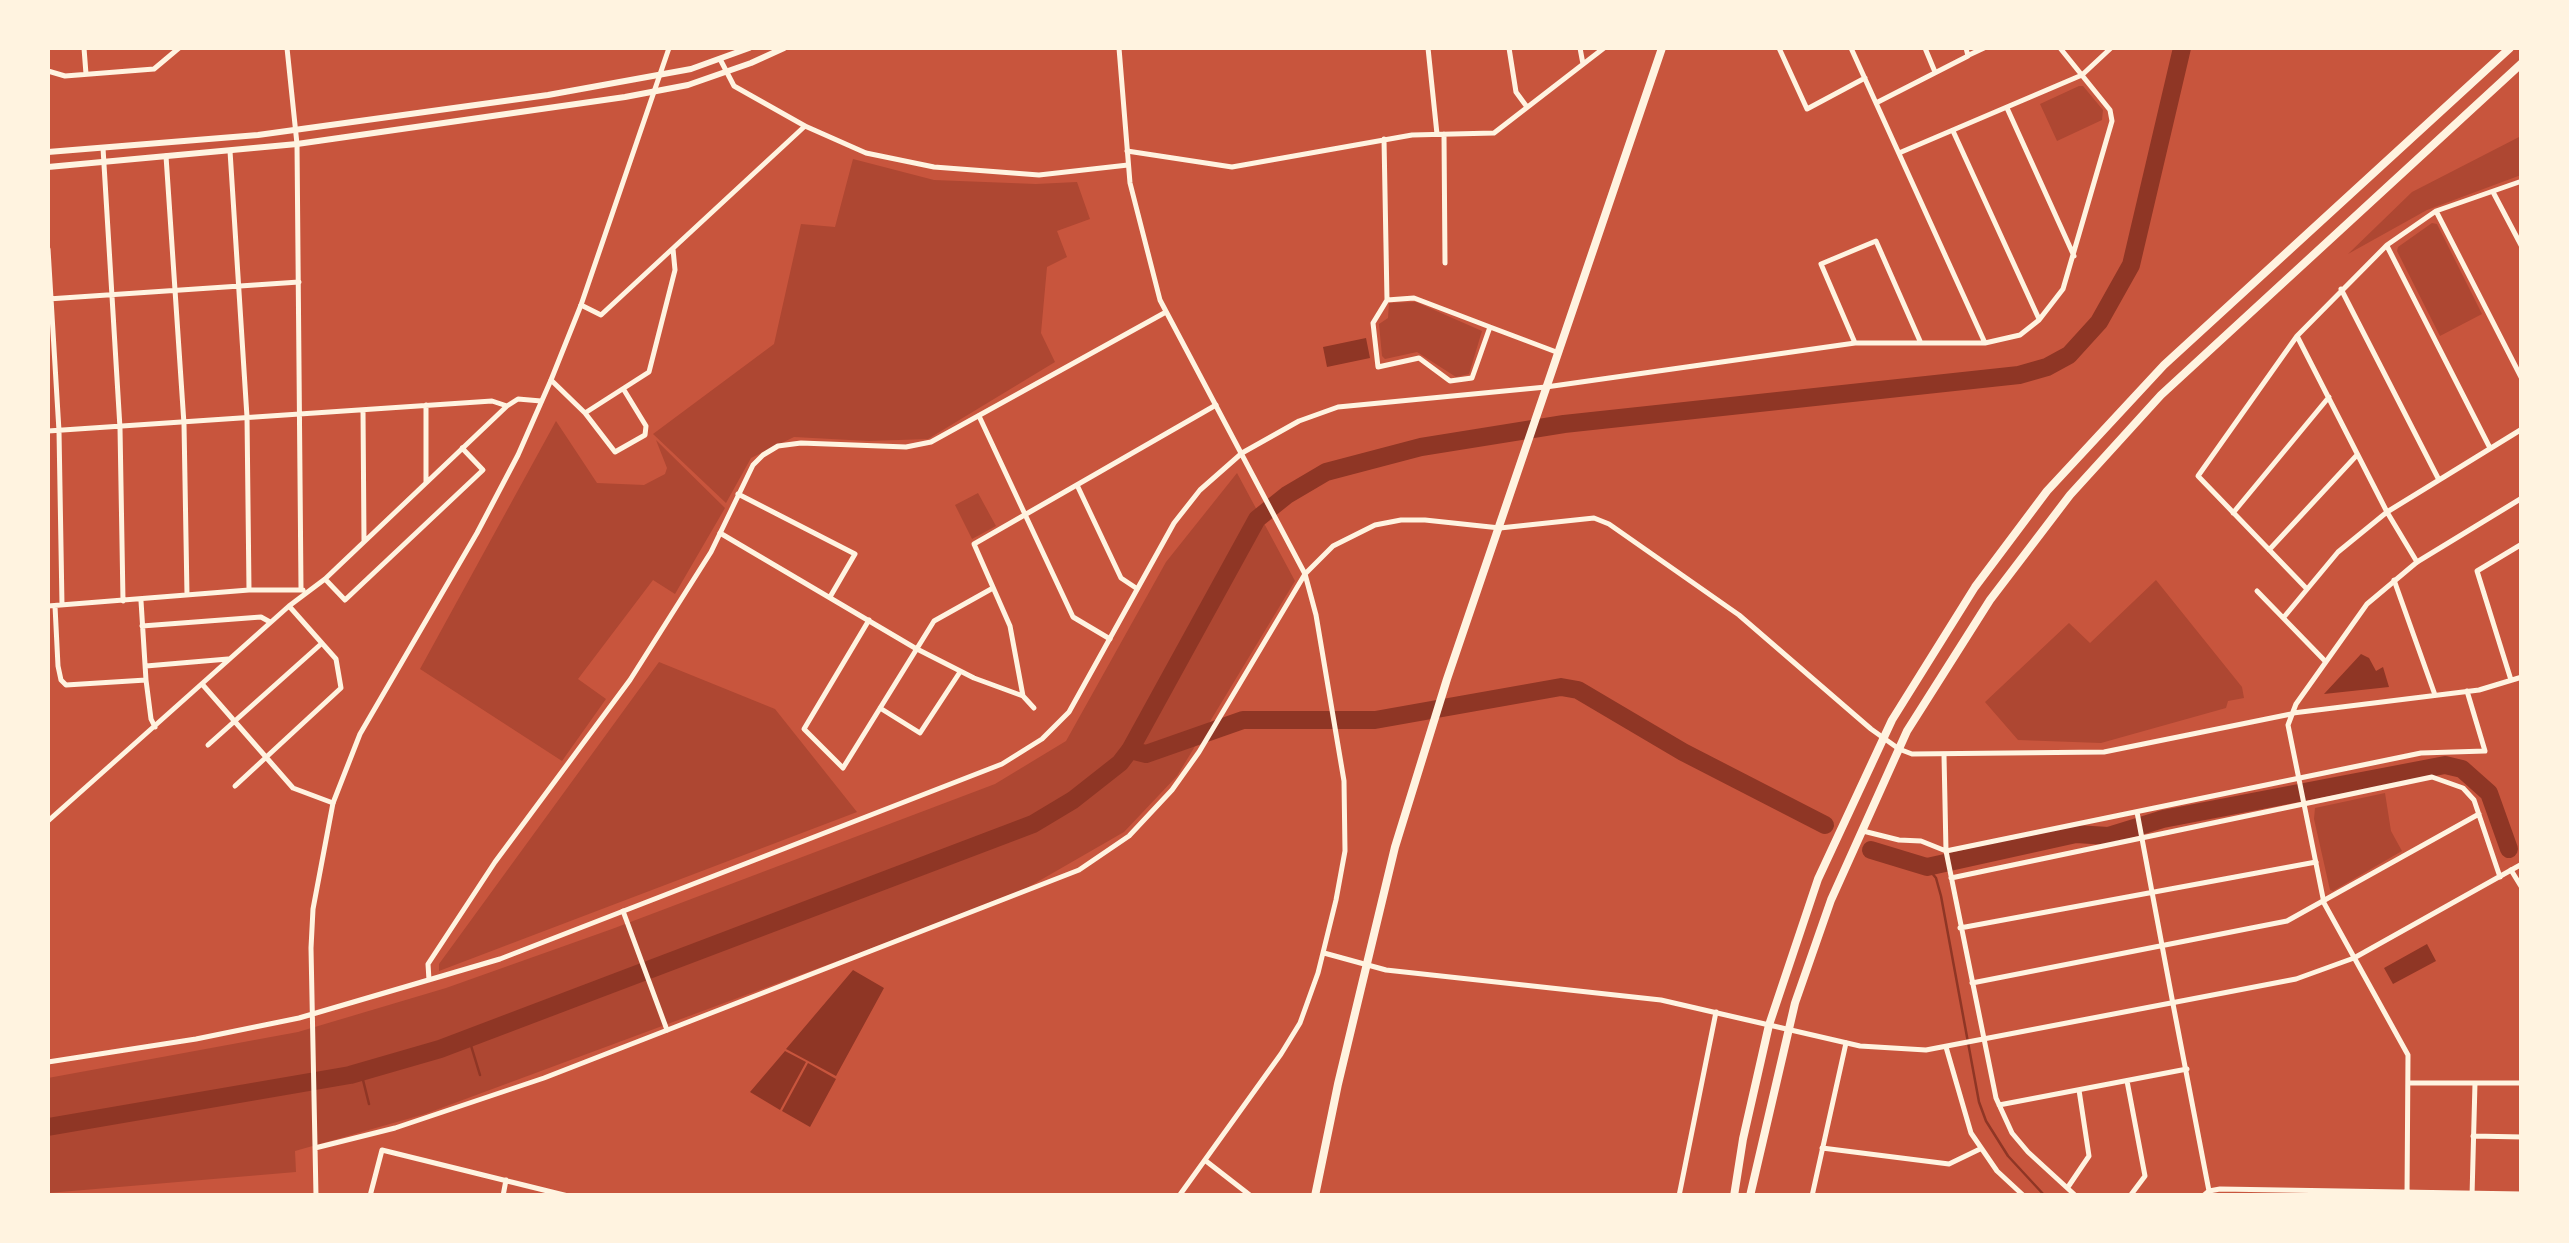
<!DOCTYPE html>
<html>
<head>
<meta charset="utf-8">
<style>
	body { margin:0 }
	#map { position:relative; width:2569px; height:1243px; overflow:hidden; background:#c8553d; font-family:"Zilla Slab",serif }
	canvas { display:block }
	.frame { position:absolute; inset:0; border:50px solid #fff3e0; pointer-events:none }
</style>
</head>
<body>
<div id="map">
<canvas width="2569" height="1243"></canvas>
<div class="frame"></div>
</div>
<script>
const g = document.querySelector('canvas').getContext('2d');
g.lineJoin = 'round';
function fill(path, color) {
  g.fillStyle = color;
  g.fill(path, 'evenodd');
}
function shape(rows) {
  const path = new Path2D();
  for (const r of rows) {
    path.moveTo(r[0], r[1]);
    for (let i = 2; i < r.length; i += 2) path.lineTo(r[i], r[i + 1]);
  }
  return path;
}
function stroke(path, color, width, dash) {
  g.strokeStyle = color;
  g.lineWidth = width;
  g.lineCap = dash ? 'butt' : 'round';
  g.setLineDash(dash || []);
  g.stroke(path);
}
fill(shape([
	[2079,86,2083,86,2103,110,2102,120,2057,141,2040,104],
	[2521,136,2521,175,2427,210,2348,254,2412,192],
	[853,159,934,180,1036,184,1077,182,1090,219,1057,231,1067,257,1047,267,1041,333,1055,362,928,439,869,441,794,437,751,458,726,503,653,434,774,344,801,224,835,227],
	[2432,223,2437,224,2482,314,2440,336,2397,251,2398,247],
	[1416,302,1482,331,1469,374,1456,377,1417,352,1385,359,1382,356,1379,324,1388,318,1389,303],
	[556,421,597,483,644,485,665,474,667,468,656,440,725,508,675,594,653,580,578,679,606,699,562,761,420,669],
	[1237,473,1295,581,1177,776,1124,832,1025,889,859,953,425,1114,295,1151,296,1172,48,1193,48,1078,298,1032,446,988,612,929,995,784,1066,741,1166,562],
	[978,493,996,526,972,539,955,505],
	[2156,580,2242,687,2244,698,2228,701,2226,708,2101,743,2018,740,1985,702,2069,623,2090,643],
	[659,662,775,709,857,812,439,971,439,964],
	[2385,793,2391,831,2402,851,2333,891,2330,890,2314,819,2315,808]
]), '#ae4732');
fill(shape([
	[1366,338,1370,358,1327,367,1323,347],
	[2361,654,2369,658,2376,671,2383,667,2389,687,2324,694],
	[2427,944,2436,961,2393,984,2384,968],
	[853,970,884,988,836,1076,786,1049],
	[785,1051,806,1062,780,1110,750,1092],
	[808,1063,836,1079,810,1127,782,1111]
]), '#8f3625');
stroke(shape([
	[1927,867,1936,878,1941,896,1979,1102,1986,1121,2008,1156,2045,1196],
	[469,1039,480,1075],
	[361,1072,369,1104]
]), '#8f3625', 2.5);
stroke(shape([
	[1130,750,1146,754,1243,720,1375,720,1561,687,1578,690,1683,752,1825,825],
	[1871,850,1927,867,2076,834,2108,836,2163,819,2445,765,2462,769,2489,793,2509,849],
	[48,1127,350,1075,440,1049,1033,824,1073,800,1120,763,1130,750,1257,519,1287,495,1326,472,1421,447,1564,424,2019,375,2047,367,2069,355,2099,322,2131,265,2182,48]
]), '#8f3625', 18);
stroke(shape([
	[84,48,86,74],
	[1428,48,1437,134],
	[1509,48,1516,92,1527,107],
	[1580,48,1583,64],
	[1779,48,1807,109,1865,78],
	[1851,48,1985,343],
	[1925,48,1935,72],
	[1969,55,1984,48],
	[720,59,734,86,805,126,866,153,934,167,1039,175,1128,165],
	[48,71,65,76,154,69,179,48],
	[1876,103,1968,56,1966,48],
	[2007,108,2074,256],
	[1953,131,2039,319],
	[1444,134,1445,263],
	[1384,139,1387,300,1373,323,1378,367,1419,358,1450,381,1472,378,1490,327,1559,353],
	[297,144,301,588],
	[103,148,120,428,123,601],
	[230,151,247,417,249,590],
	[1127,151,1232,167,1412,135,1494,133,1604,48],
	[1899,153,2082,75,2111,48],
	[166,156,184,424,187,595],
	[2493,192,2522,247],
	[2436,211,2522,379],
	[2387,246,2490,448],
	[48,249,59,431,62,605],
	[2341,289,2439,480],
	[48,299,299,282],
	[1387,300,1414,298,1490,327],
	[581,305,601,315,805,126],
	[2297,336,2387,512,2417,562],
	[1855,343,1821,264,1876,241,1920,341],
	[551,380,585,413,649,372,675,270,673,249],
	[1546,387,1855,343,1985,343,2020,335,2039,320,2063,289,2112,121,2110,110,2060,48],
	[363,410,364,541],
	[585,413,615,452,645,435,646,426,624,390],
	[979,416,1073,617,1110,639],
	[48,431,492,401,507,406],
	[426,482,426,405],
	[1077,485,1121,578,1136,588],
	[738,494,855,554,830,597],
	[2233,513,2329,397],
	[720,533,915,648,974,678,1023,696,1034,708],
	[2269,550,2357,455],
	[325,579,345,600,483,470,462,448],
	[2394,580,2435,695],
	[2306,588,2198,476,2297,336,2387,245,2436,211,2522,181],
	[2257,591,2325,661],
	[141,601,146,680,151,719,155,727],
	[48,606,249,590,303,590],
	[55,606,58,666,61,680,66,685,146,680],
	[2284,617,2338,552,2387,512,2522,429],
	[869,620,804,729,843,768,934,621,993,588],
	[142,626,261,617,270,622],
	[146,666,228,659],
	[2511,680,2477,571,2522,544],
	[202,684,293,788,333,803],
	[1023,696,1010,626,974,544,1216,405],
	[880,708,920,733,960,672],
	[2293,713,2479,690,2522,677],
	[208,745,321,644],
	[1944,755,1946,851,1996,1098,2012,1133,2028,1152,2076,1196],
	[235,786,341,688,336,659,289,606],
	[2137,812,2173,1004],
	[48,821,289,606,325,579,507,406,518,399,541,401],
	[1863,831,1899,840,1921,841,1946,851,2421,753,2485,751,2467,691],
	[2511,870,2522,888],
	[1951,878,2432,777,2463,788,2474,800,2500,877],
	[623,911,667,1030],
	[1960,928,2316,862],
	[1972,983,2287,921,2479,814],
	[1946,1047,1971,1133,1997,1171,2024,1196],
	[2127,1081,2145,1176,2130,1196],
	[2410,1083,2522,1083],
	[1999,1105,2187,1069],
	[2473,1136,2522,1137],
	[1822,1148,1949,1164,1980,1149],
	[1206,1161,1251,1196],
	[2068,1187,2089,1156,2079,1090],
	[370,1196,382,1150,568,1196],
	[503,1196,506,1180],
	[1679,1196,1716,1012],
	[1812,1196,1846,1043],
	[2472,1196,2475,1083]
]), '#fff3e0', 5);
stroke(shape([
	[287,48,297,144],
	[1119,48,1130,183,1160,300,1305,574,1316,615,1344,781,1345,851,1336,900,1318,973,1300,1023,1281,1054,1179,1196],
	[1324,953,1386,970,1661,1000,1860,1046,1926,1050,2296,979,2354,958,2522,864],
	[429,980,428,964,495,862,630,680,711,552,753,465,763,455,778,446,801,443,906,447,931,442,1166,312],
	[2173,1004,2209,1191],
	[48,1062,196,1039,299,1018,500,959,1002,764,1042,739,1069,712,1174,523,1200,490,1242,453,1299,421,1338,407,1546,387],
	[315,1148,395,1128,544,1078,1079,870,1129,836,1172,790,1199,752,1305,574,1333,546,1375,525,1401,520,1425,520,1500,528,1594,518,1609,524,1739,615,1871,729,1899,749,1912,754,2104,752,2291,714],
	[316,1196,311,948,313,909,333,803,360,734,477,533,518,455,551,380,581,305,669,48],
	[2203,1196,2209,1191,2220,1189,2522,1194],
	[2407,1196,2408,1055,2324,903,2288,725,2296,704,2367,604,2417,562,2522,498]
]), '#fff3e0', 5);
stroke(shape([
	[48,152,258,135,548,95,691,69,749,48],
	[48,167,297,144,625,97,688,85,751,63,784,48]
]), '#fff3e0', 6);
stroke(shape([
	[1734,1196,1743,1139,1769,1025,1818,879,1892,720,1975,587,2047,491,2164,365,2510,48],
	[1750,1196,1795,1003,1831,900,1907,731,1990,600,2070,495,2161,395,2522,63]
]), '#fff3e0', 8);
stroke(shape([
	[1315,1196,1338,1084,1395,847,1447,679,1662,48]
]), '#fff3e0', 8);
</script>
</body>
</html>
